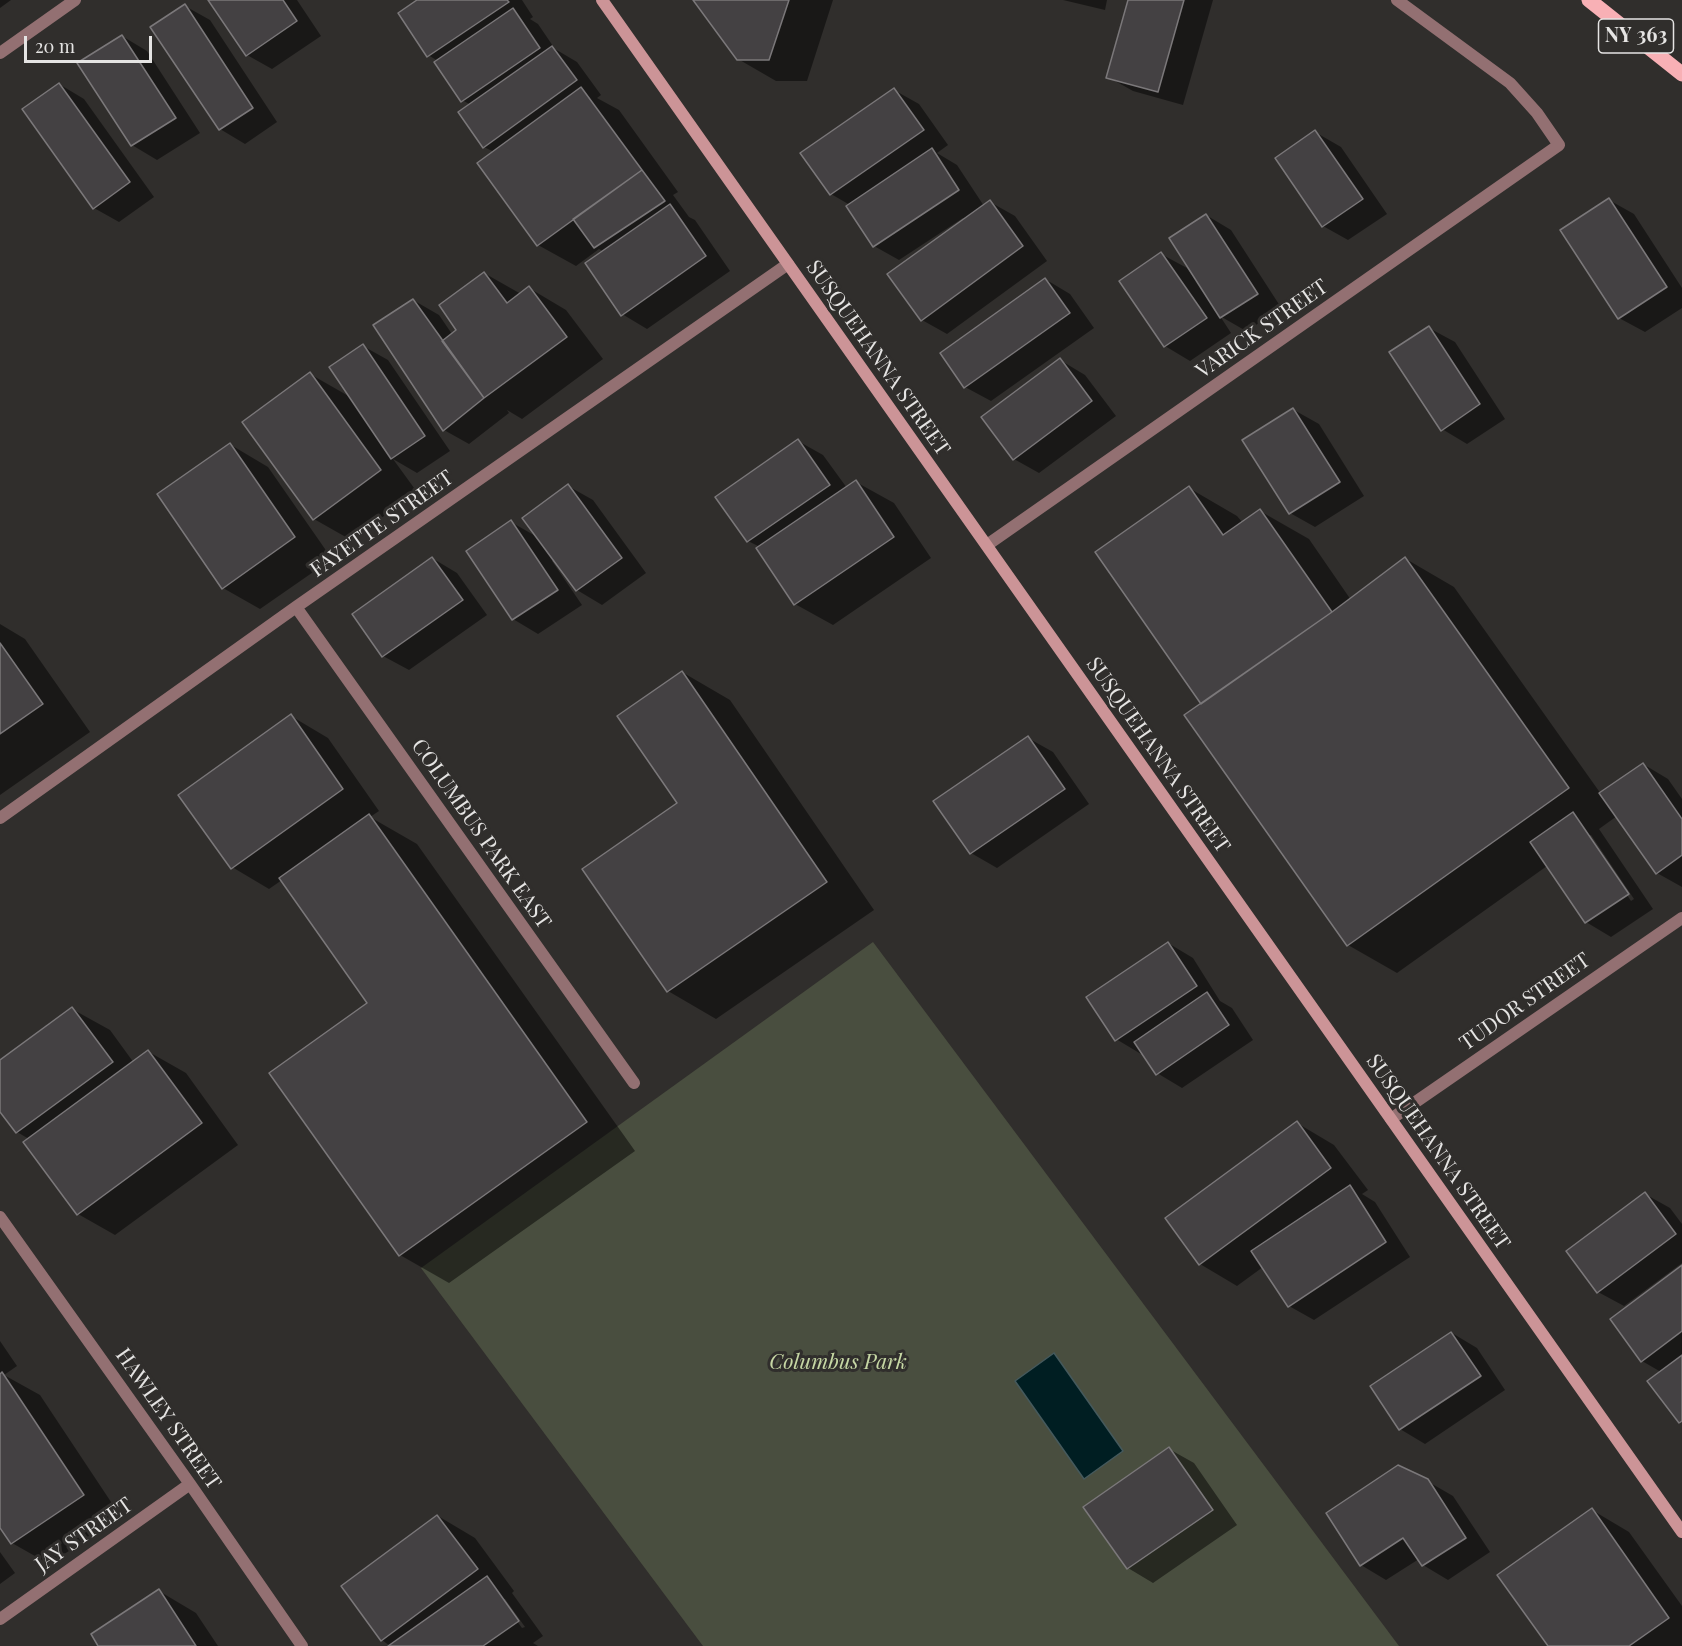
<!DOCTYPE html>
<html>
<head>
<meta charset="utf-8">
<style>
	body { margin:0 }
	#map { position:relative; width:1682px; height:1646px; overflow:hidden; background:#302e2c; font-family:"Playfair Display",serif }
	canvas { display:block }
	.scale { position:absolute; left:24px; top:36px; width:128px; height:27px; box-sizing:border-box; border:3px solid #e5e4e3; border-top:0; padding-left:8px; font-size:18px; line-height:21px; white-space:nowrap; color:#e5e4e3; -webkit-text-stroke:4px #302e2c; paint-order:stroke }
</style>
</head>
<body>
<div id="map">
<canvas width="1682" height="1646"></canvas>
<div class="scale">20 m</div>
</div>
<script>
const g = document.querySelector('canvas').getContext('2d');
g.lineJoin = 'round';
function fill(path, color) {
  g.fillStyle = color;
  g.fill(path, 'evenodd');
}
function shape(rows) {
  const path = new Path2D();
  for (const r of rows) {
    path.moveTo(r[0], r[1]);
    for (let i = 2; i < r.length; i += 2) path.lineTo(r[i], r[i + 1]);
  }
  return path;
}
function stroke(path, color, width, dash) {
  g.strokeStyle = color;
  g.lineWidth = width;
  g.lineCap = dash ? 'butt' : 'round';
  g.setLineDash(dash || []);
  g.stroke(path);
}
function label(font, color, halo, rows, align = 'center') {
  g.font = font + ' "Playfair Display",serif';
  g.lineWidth = 6;
  g.setLineDash([]);
  g.textBaseline = 'middle';
  g.strokeStyle = halo;
  g.fillStyle = color;
  for (const [text, x, y, turn = 0] of rows) {
    g.save();
    g.translate(x, y);
    g.rotate((+turn || 0) * Math.PI / 180);
    g.textAlign = isNaN(turn) ? turn : align;
    if (halo) g.strokeText(text, 0, 0);
    g.fillText(text, 0, 0);
    g.restore();
  }
}
fill(shape([
	[873,942,1399,1646,703,1646,421,1268]
]), '#494e3f');
const water = shape([
	[1054,1353,1123,1451,1084,1479,1015,1381,1054,1353]
]);
fill(water, '#001e22');
stroke(water, '#45595c', 1.5);
fill(shape([
	[0,0,11,0,0,8],
	[210,0,297,0,321,36,272,69,247,55],
	[419,0,522,0,533,17,530,19,538,24,555,49,577,62,601,95,597,98,619,110,678,192,673,195,689,217,695,220,730,271,647,329,622,314,604,252,599,249,576,266,538,245,494,152,484,147,471,105,462,100,438,61,428,55],
	[695,0,833,0,807,81,776,81,738,59],
	[1063,0,1107,0,1105,10],
	[1130,0,1213,0,1183,105,1133,91,1108,77],
	[185,6,210,20,277,122,245,144,220,129],
	[122,36,147,51,200,133,157,160,132,145],
	[59,84,84,99,154,197,119,222,94,208],
	[894,90,919,104,948,145,937,153,957,165,984,206,990,202,1015,216,1047,261,947,334,922,320,964,220,963,218,899,260,874,246,850,205,831,194],
	[1315,132,1341,147,1387,214,1348,240,1323,226],
	[1609,200,1634,214,1682,288,1682,308,1645,332,1619,318],
	[1206,215,1231,230,1282,309,1246,331,1220,316,1231,333,1190,361,1165,346,1161,254,1187,268,1194,278,1196,277],
	[484,273,521,294,529,288,566,310,603,359,522,419,507,410,509,413,469,444,444,430,413,300,439,315,452,334,458,330],
	[1045,279,1070,294,1094,328,991,401,965,387],
	[1429,328,1455,342,1505,419,1467,444,1442,429],
	[363,346,388,360,450,451,417,473,393,459,417,492,351,540,314,519,310,374,352,398],
	[1060,360,1085,375,1116,416,1039,473,1014,459],
	[1294,410,1319,424,1364,496,1315,527,1290,513],
	[798,441,823,455,847,488,856,482,894,503,931,558,833,625,795,604,760,547,748,541],
	[231,445,268,467,332,559,260,609,223,588],
	[568,486,593,500,646,573,602,605,577,590,555,559,552,561,582,605,538,634,513,619,468,551,511,522,539,538],
	[1189,488,1237,516,1243,523,1260,511,1309,539,1351,600,1406,559,1454,587,1601,794,1643,764,1668,779,1682,799,1682,887,1657,873,1617,816,1599,829,1653,909,1611,937,1586,922,1547,866,1397,973,1348,945,1203,705],
	[1587,835,1591,835,1634,899,1631,901],
	[432,558,457,573,487,615,409,670,383,656],
	[0,624,25,639,90,732,0,795],
	[682,672,730,700,874,910,716,1019,668,991,679,804],
	[291,716,328,738,379,811,370,817,417,844,635,1151,449,1283,400,1255,271,1073,369,1003,282,880,269,889,232,867],
	[1028,738,1053,752,1089,804,997,868,971,853],
	[1168,943,1193,958,1220,1001,1232,1008,1253,1040,1182,1088,1157,1073,1143,1053,1141,1054,1116,1039],
	[72,1009,110,1030,134,1063,149,1052,186,1073,238,1145,115,1235,78,1214,29,1139,17,1132,0,1109,0,1062],
	[1297,1123,1334,1145,1368,1190,1362,1194,1375,1202,1410,1257,1314,1320,1289,1306,1263,1267,1237,1286,1200,1264],
	[1645,1194,1670,1208,1682,1224,1682,1263,1624,1306,1598,1292],
	[1682,1267,1682,1423,1661,1372,1642,1361],
	[1452,1333,1477,1348,1505,1390,1425,1444,1400,1429],
	[0,1341,17,1366,4,1375,40,1395,121,1517,49,1564,12,1543,0,1525],
	[1169,1449,1194,1463,1237,1525,1153,1583,1128,1568],
	[1427,1481,1453,1496,1490,1552,1448,1580,1423,1565,1419,1559,1386,1580,1361,1565,1328,1513],
	[1592,1510,1629,1532,1682,1606,1682,1646,1550,1646],
	[438,1516,475,1538,514,1591,512,1593,543,1636,533,1643,538,1646,390,1646,382,1640,343,1586],
	[501,1599,505,1599,525,1627,522,1628],
	[0,1552,15,1573,0,1584],
	[159,1591,196,1613,218,1646,100,1646]
]), '#0007');
const building = shape([
	[208,0,283,0,297,21,246,56,208,0],
	[417,0,507,0,509,2,427,57,398,13,417,0],
	[693,0,789,0,769,60,737,60,693,0],
	[1128,0,1184,0,1158,92,1106,78,1128,0],
	[185,4,253,108,219,130,150,27,185,4],
	[513,8,540,48,461,102,434,62,513,8],
	[122,35,176,118,131,146,77,63,122,35],
	[552,46,577,80,483,148,458,112,552,46],
	[59,83,130,182,93,209,22,109,59,83],
	[581,87,642,170,537,246,477,163,581,87],
	[894,88,924,130,830,195,800,153,894,88],
	[1315,130,1363,199,1322,227,1275,158,1315,130],
	[932,148,959,190,873,247,846,206,932,148],
	[642,170,665,201,594,248,573,219,642,170],
	[1609,198,1667,287,1618,319,1560,230,1609,198],
	[990,200,1023,246,921,321,887,274,990,200],
	[670,204,706,256,621,316,585,263,670,204],
	[1206,214,1258,294,1220,318,1169,238,1206,214],
	[1161,252,1207,318,1164,347,1119,281,1161,252],
	[484,272,507,303,529,286,567,337,484,398,442,341,456,330,439,305,484,272],
	[1045,278,1070,313,964,388,940,353,1045,278],
	[413,299,484,398,443,431,373,325,413,299],
	[1429,326,1480,404,1441,431,1389,352,1429,326],
	[363,344,425,436,391,459,329,367,363,344],
	[1060,358,1092,401,1013,460,981,417,1060,358],
	[310,372,381,470,313,520,242,422,310,372],
	[1293,408,1340,482,1289,514,1242,440,1293,408],
	[798,439,830,485,747,542,715,497,798,439],
	[230,443,295,537,222,589,157,494,230,443],
	[856,480,894,537,794,605,756,548,856,480],
	[568,484,622,558,576,591,522,518,568,484],
	[1189,486,1223,535,1260,509,1332,612,1201,704,1095,552,1189,486],
	[511,520,558,590,512,620,466,551,511,520],
	[432,557,463,600,382,657,352,614,432,557],
	[1405,557,1569,788,1347,946,1184,715,1332,612,1405,557],
	[0,643,43,704,0,734,0,643],
	[682,671,827,882,667,992,582,869,677,803,617,716,682,671],
	[291,714,343,789,231,869,178,795,291,714],
	[1028,736,1065,789,970,854,933,801,1028,736],
	[1643,763,1682,819,1682,855,1656,874,1599,793,1643,763],
	[1573,812,1629,894,1585,923,1530,842,1573,812],
	[369,814,587,1122,399,1256,269,1073,367,1003,279,878,369,814],
	[1168,942,1197,986,1115,1041,1086,997,1168,942],
	[1207,992,1229,1025,1156,1075,1134,1042,1207,992],
	[72,1007,113,1062,16,1133,0,1112,0,1060,72,1007],
	[148,1050,202,1123,77,1215,23,1142,148,1050],
	[1297,1121,1331,1168,1199,1265,1165,1218,1297,1121],
	[1350,1185,1386,1242,1288,1307,1251,1251,1350,1185],
	[1645,1192,1676,1234,1597,1293,1566,1251,1645,1192],
	[1682,1265,1682,1331,1641,1362,1610,1319,1682,1265],
	[1451,1332,1481,1376,1399,1430,1370,1386,1451,1332],
	[1682,1355,1682,1421,1679,1423,1647,1381,1682,1355],
	[2,1372,84,1495,11,1544,0,1528,0,1374,2,1372],
	[1169,1447,1213,1510,1127,1569,1083,1507,1169,1447],
	[1398,1465,1428,1479,1466,1538,1422,1566,1403,1538,1360,1566,1326,1513,1398,1465],
	[1592,1508,1669,1618,1629,1646,1548,1646,1497,1575,1592,1508],
	[437,1515,478,1569,381,1641,341,1586,437,1515],
	[487,1576,519,1621,483,1646,388,1646,487,1576],
	[159,1589,196,1646,98,1646,91,1634,159,1589]
]);
fill(building, '#444143');
stroke(building, '#7b787a', 1.5);
stroke(shape([
	[0,53,75,0],
	[987,545,1559,145,1537,113,1510,83,1397,0],
	[296,607,634,1083],
	[0,818,296,607,788,264],
	[1391,1119,1682,918],
	[0,1217,190,1484,302,1646],
	[0,1619,190,1484]
]), '#937072', 12);
stroke(shape([
	[602,0,1682,1532]
]), '#cc9497', 12);
stroke(shape([
	[1589,0,1682,74]
]), '#f8b0b5', 15);
for (const [x, y, w] of [
	[1636,36,75]
]) {
  const box = new Path2D();
  box.roundRect(x - w / 2, y - 17, w, 34, 4.5);
  g.fillStyle = '#302e2c';
  g.fill(box);
  stroke(box, '#e5e4e3', 1.5);
}
label('bold 20px', '#e5e4e3', null, [
	["NY 363",1636,36]
]);
label('21px', '#e5e4e3', '#302e2c', [
	["VARICK STREET",1262,329,-35],
	["SUSQUEHANNA STREET",878,358,55],
	["FAYETTE STREET",382,524,-35],
	["SUSQUEHANNA STREET",1158,755,55],
	["COLUMBUS PARK EAST",481,834,55],
	["TUDOR STREET",1525,1002,-35],
	["SUSQUEHANNA STREET",1438,1152,55],
	["HAWLEY STREET",168,1419,55],
	["JAY STREET",84,1535,-35]
]);
label('italic 21px', '#c6d7a4', '#302e2c', [
	["Columbus Park",838,1362]
]);
</script>
</body>
</html>
